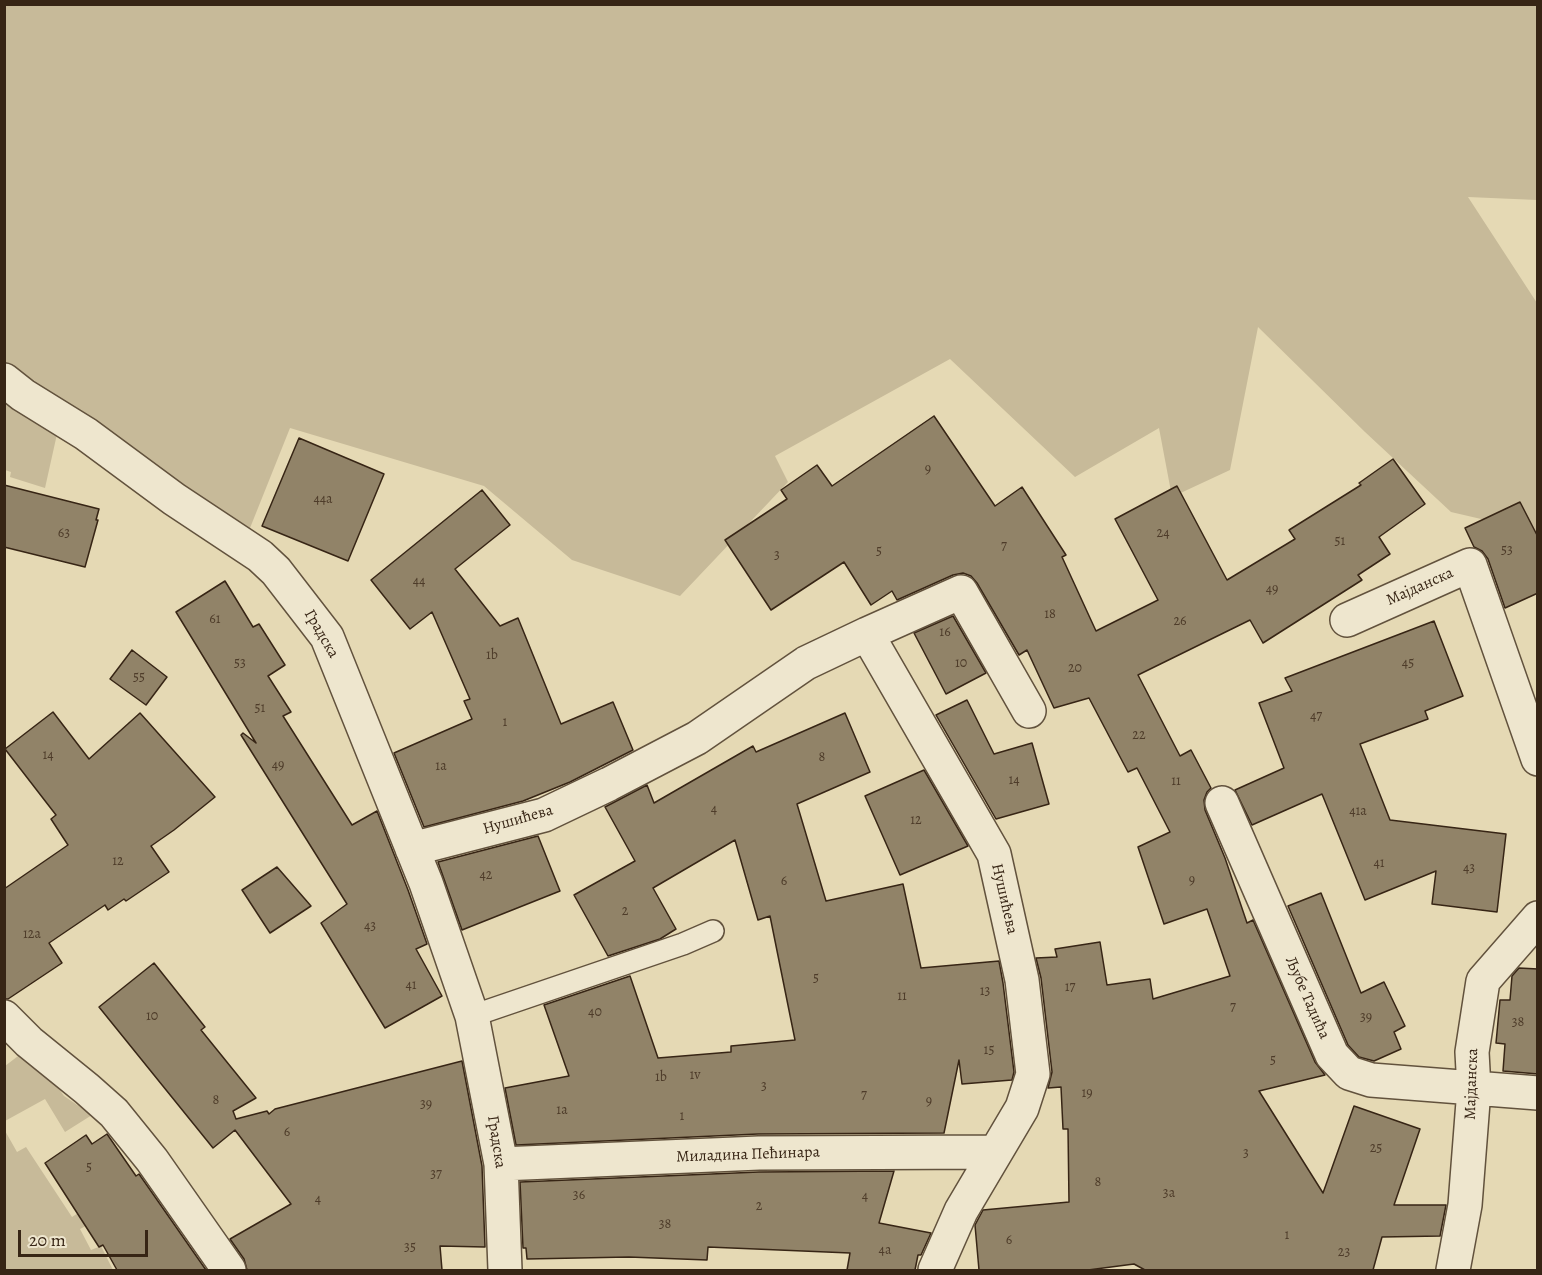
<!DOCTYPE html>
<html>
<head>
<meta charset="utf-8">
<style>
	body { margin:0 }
	#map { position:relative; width:1542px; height:1275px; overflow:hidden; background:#e5d9b4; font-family:Alegreya,serif }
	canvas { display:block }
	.frame { position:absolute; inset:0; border:6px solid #372515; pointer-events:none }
	.scale { position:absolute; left:18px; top:1230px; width:130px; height:27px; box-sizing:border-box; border:3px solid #372515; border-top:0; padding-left:8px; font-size:18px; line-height:21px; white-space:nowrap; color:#372515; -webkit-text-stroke:4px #eee6ce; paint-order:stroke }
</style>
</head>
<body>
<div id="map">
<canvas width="1542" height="1275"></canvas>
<div class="frame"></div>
<div class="scale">20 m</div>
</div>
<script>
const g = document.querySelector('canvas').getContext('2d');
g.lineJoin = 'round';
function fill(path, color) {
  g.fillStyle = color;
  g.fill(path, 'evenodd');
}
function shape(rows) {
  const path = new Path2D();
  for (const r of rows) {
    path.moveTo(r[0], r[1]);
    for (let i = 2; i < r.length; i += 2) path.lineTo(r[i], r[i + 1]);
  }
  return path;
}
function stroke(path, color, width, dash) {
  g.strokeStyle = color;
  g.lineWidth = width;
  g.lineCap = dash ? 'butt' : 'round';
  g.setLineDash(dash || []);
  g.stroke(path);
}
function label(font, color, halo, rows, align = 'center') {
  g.font = font + ' Alegreya,serif';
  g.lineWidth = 5;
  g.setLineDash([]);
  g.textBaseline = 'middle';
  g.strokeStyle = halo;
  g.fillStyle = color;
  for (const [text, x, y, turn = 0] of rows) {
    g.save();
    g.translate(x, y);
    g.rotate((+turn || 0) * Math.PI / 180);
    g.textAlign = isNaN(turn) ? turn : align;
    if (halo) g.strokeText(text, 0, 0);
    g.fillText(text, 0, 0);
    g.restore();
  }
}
fill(shape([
	[4,5,1537,5,1537,200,1468,197,1537,303,1537,532,1451,512,1365,432,1258,327,1230,470,1172,497,1159,428,1075,477,950,359,775,456,788,482,680,596,572,560,484,486,290,428,250,528,137,459,5,366],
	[4,393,57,434,45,488,10,477,11,472,5,470],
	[22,1053,52,1079,64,1096,92,1115,65,1132,45,1099,5,1121,5,1066],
	[4,1129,17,1152,26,1147,72,1217,101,1198,111,1213,80,1229,91,1250,101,1246,113,1270,5,1270]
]), '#c7ba99');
const building = shape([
	[934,416,995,506,1022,487,1066,555,1062,557,1096,631,1158,600,1115,519,1177,486,1227,580,1295,539,1289,530,1361,485,1359,483,1393,459,1425,504,1379,537,1390,554,1358,575,1362,580,1263,643,1250,620,1138,675,1180,756,1191,750,1211,788,1207,792,1204,800,1205,810,1225,858,1247,923,1253,920,1315,1062,1325,1075,1259,1091,1323,1193,1354,1106,1420,1129,1394,1205,1446,1205,1440,1236,1382,1237,1373,1270,1145,1270,1134,1264,1088,1270,979,1270,975,1225,983,1210,1069,1202,1068,1129,1063,1129,1061,1087,1048,1088,1052,1072,1041,978,1036,958,1057,957,1055,949,1100,942,1107,985,1150,979,1153,999,1230,976,1207,909,1164,924,1138,847,1170,832,1137,768,1128,772,1089,698,1054,708,1027,650,1019,655,977,583,971,576,963,573,953,575,897,600,892,591,871,605,844,562,771,610,725,540,787,499,781,490,817,465,832,486,934,416],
	[299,438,384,474,348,561,262,526,299,438],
	[4,485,99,509,96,520,98,520,85,567,4,547,4,485],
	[482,490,510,525,455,569,500,626,518,618,561,724,613,702,633,750,570,782,523,801,424,827,394,753,472,719,464,701,470,699,432,612,410,629,371,580,482,490],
	[1520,502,1538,537,1538,593,1505,608,1488,559,1482,551,1474,547,1465,528,1520,502],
	[225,581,253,627,259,624,285,665,268,676,291,712,283,716,352,825,377,811,408,890,427,944,416,949,442,996,385,1028,321,923,347,904,241,735,243,733,256,743,176,612,225,581],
	[953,616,986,673,946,694,914,633,953,616],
	[1434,621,1463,696,1425,711,1428,719,1360,744,1390,820,1506,834,1497,912,1432,904,1436,871,1365,900,1322,794,1252,825,1235,790,1284,768,1259,703,1292,691,1285,678,1434,621],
	[132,650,167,677,146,705,110,679,132,650],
	[967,700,994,754,1032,743,1049,804,996,819,936,715,967,700],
	[53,712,89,759,140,713,215,797,174,830,151,846,169,872,126,901,124,899,108,910,105,905,49,943,62,963,8,999,4,999,4,889,68,845,51,819,56,815,5,749,53,712],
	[845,713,870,772,797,804,826,901,903,884,921,968,999,961,1003,983,1014,1072,1012,1080,962,1084,959,1060,944,1133,758,1134,516,1145,505,1088,569,1076,544,1005,630,976,658,1058,731,1052,731,1046,795,1040,770,916,758,920,735,840,653,888,676,929,660,939,608,956,574,895,635,861,605,807,647,785,654,803,753,746,756,752,845,713],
	[924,770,968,846,900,875,865,796,924,770],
	[538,836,560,891,462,930,438,862,538,836],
	[277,867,311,906,270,933,242,890,277,867],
	[1321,893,1361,993,1384,982,1405,1026,1394,1032,1401,1049,1374,1061,1359,1057,1348,1045,1288,906,1321,893],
	[154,963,205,1027,201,1030,256,1098,233,1111,236,1119,267,1111,269,1114,275,1109,462,1061,482,1166,485,1247,440,1246,442,1270,247,1270,244,1259,230,1239,291,1204,235,1130,213,1148,99,1007,154,963],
	[1519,968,1538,969,1538,1074,1503,1071,1505,1044,1496,1043,1500,1000,1510,1000,1512,976,1519,968],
	[107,1134,136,1176,139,1174,206,1270,117,1270,103,1245,99,1247,45,1163,86,1135,92,1144,107,1134],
	[894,1171,879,1223,931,1233,921,1255,918,1255,915,1270,847,1270,850,1253,708,1247,707,1260,629,1257,527,1259,526,1248,523,1248,520,1182,759,1172,894,1171]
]);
fill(building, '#918368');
stroke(building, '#372515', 1.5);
const lane = shape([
	[472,1016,683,944,713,931]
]);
const street = shape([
	[4,380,23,395,86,434,174,499,260,556,276,571,327,637,426,883,472,1016,501,1164,505,1270],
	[1347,620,1470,565,1538,759],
	[867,634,961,592,1029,711],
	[1222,803,1332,1055,1349,1073,1371,1080,1538,1093],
	[412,849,544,815,609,784,697,738,806,663,867,634,994,854,1022,980,1033,1074,1022,1108,961,1211,935,1270],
	[4,1017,29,1042,87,1089,114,1113,152,1160,229,1270],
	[501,1164,759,1153,995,1152],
	[1453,1270,1465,1205,1474,1089,1472,1052,1483,981,1538,918]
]);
stroke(lane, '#62523d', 24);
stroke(street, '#62523d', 36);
stroke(lane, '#eee6ce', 21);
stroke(street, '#eee6ce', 33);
label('14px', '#4e3c2a', null, [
	["9",928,470],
	["44a",323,500],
	["63",64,534],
	["24",1163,534],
	["51",1340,542],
	["7",1004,547],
	["53",1507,551],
	["5",879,552],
	["3",777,556],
	["44",419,582],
	["49",1272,590],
	["18",1050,615],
	["61",215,620],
	["26",1180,622],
	["16",945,633],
	["1b",492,656],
	["53",240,664],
	["10",961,664],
	["45",1408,664],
	["20",1075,669],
	["55",139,678],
	["51",260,709],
	["47",1316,717],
	["1",505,723],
	["22",1139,736],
	["14",48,756],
	["8",822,758],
	["49",278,766],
	["1a",441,767],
	["14",1014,781],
	["11",1176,782],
	["4",714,810],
	["41a",1358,812],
	["12",916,821],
	["12",118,862],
	["41",1379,864],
	["43",1469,869],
	["42",486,876],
	["9",1192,881],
	["6",784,882],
	["2",625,912],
	["43",370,927],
	["12a",32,935],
	["5",816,979],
	["41",411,986],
	["17",1070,988],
	["13",985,992],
	["11",902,997],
	["7",1233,1008],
	["40",595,1013],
	["10",152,1017],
	["39",1366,1018],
	["38",1518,1023],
	["15",989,1051],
	["5",1273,1061],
	["1v",695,1076],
	["1b",661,1078],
	["3",764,1087],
	["19",1087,1094],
	["7",864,1096],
	["8",216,1101],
	["9",929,1102],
	["39",426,1105],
	["1a",562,1111],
	["1",682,1117],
	["6",287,1133],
	["25",1376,1149],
	["3",1246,1154],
	["5",89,1168],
	["37",436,1175],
	["8",1098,1183],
	["3a",1169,1194],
	["36",579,1196],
	["4",865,1197],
	["4",318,1200],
	["2",759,1207],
	["38",665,1225],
	["1",1287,1236],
	["6",1009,1241],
	["35",410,1248],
	["4a",885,1251],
	["23",1344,1253]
]);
label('16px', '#372515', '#eee6ce', [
	["Мајданска",1420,587,-24],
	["Градска",321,634,60],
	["Нушићева",518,820,-16],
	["Нушићева",1004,899,77],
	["Љубе Тадића",1307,998,66],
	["Мајданска",1472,1084,-88],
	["Градска",496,1142,81],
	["Миладина Пећинара",748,1155,-2]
]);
</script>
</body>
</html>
